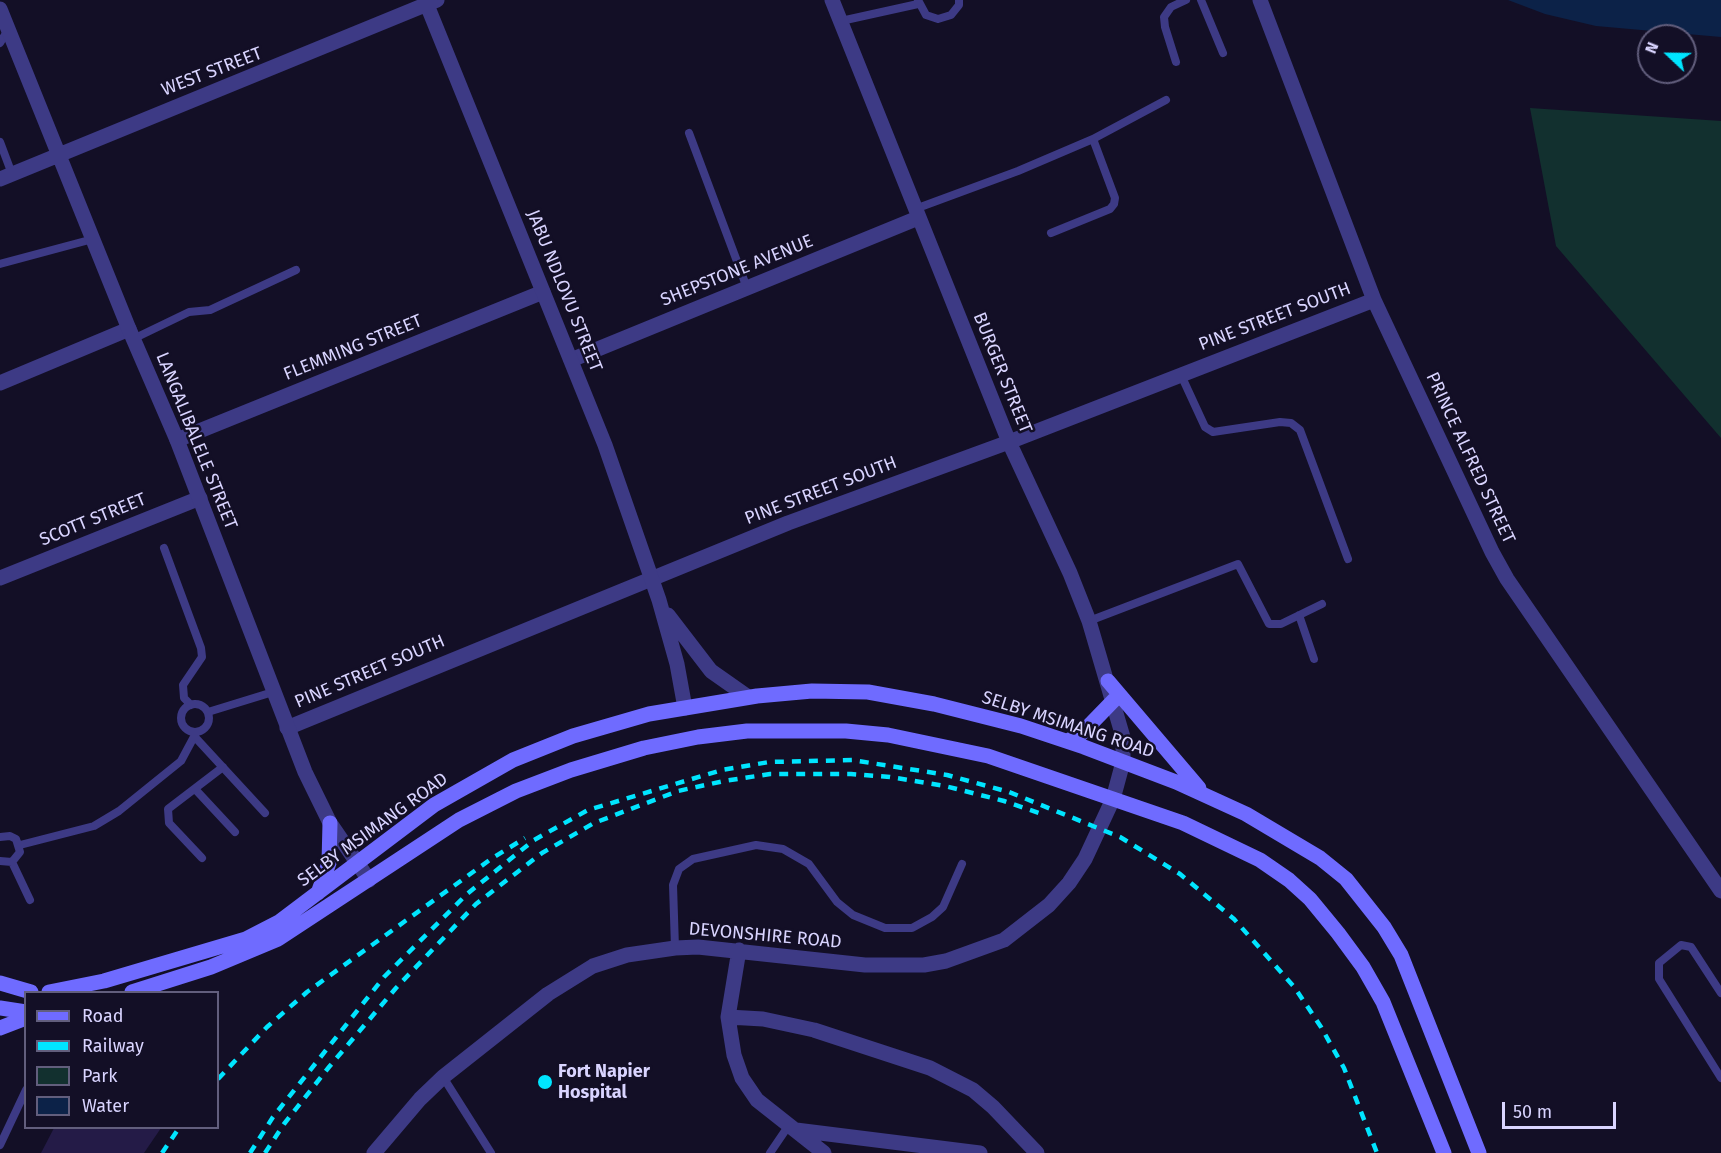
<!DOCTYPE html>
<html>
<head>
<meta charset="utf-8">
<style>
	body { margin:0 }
	#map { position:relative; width:1721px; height:1153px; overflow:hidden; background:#130f26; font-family:"Fira Sans",sans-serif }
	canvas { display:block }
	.legend { position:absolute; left:24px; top:991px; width:195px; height:138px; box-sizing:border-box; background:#130f26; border:2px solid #625e7d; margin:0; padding:8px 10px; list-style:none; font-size:18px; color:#d9d4ff }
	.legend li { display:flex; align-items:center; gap:12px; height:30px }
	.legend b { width:30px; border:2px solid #625e7d }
	.north { position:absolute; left:1637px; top:24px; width:60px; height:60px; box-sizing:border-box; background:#130f26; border:2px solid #625e7d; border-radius:50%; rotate:292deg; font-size:16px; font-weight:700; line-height:24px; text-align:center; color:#d9d4ff }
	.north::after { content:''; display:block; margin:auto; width:21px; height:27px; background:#00e5ff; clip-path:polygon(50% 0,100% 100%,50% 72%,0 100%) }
	.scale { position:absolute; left:1502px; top:1102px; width:114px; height:27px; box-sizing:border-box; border:3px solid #d9d4ff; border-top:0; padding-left:8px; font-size:18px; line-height:21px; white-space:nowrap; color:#d9d4ff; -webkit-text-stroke:4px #130f26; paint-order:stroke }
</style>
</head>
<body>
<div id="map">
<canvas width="1721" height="1153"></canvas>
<ul class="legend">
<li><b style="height:8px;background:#6f6bff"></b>Road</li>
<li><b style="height:8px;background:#00e5ff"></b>Railway</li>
<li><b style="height:16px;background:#12302f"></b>Park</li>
<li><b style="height:16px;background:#0c2248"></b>Water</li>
</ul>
<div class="north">N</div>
<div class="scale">50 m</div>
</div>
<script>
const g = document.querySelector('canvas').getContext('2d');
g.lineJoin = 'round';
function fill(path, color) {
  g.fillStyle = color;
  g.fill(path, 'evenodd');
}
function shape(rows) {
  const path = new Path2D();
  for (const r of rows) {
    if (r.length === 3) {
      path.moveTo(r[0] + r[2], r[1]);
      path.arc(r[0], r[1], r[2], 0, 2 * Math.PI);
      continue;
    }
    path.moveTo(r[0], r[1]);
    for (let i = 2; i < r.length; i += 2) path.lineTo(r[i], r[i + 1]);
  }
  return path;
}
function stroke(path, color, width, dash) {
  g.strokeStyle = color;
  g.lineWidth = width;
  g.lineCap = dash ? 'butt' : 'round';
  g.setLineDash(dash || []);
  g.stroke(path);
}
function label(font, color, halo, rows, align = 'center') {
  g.font = font + ' "Fira Sans",sans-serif';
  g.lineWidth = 5;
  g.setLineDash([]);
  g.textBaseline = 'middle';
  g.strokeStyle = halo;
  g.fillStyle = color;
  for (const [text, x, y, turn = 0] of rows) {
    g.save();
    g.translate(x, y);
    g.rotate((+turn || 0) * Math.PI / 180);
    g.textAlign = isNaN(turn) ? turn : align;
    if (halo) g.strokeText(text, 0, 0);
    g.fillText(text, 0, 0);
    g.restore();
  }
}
fill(shape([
	[1530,108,1721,121,1721,438,1556,246]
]), '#12302f');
fill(shape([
	[1508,0,1721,0,1721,37,1596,26,1545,14]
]), '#0c2248');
fill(shape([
	[54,1128,161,1128,144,1153,41,1153]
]), '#241b47');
stroke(shape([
	[918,0,926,15,938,19,951,15,959,5,959,0],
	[1201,0,1223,53],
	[841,21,918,4],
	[0,43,8,30],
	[1176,62,1165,27,1164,17,1171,7,1186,0],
	[689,133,747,288],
	[0,142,12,174],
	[915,209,1018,171,1093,139,1166,100],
	[1051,233,1110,209,1114,204,1115,198,1093,139],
	[0,264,93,239],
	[133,339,189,312,210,310,296,270],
	[1181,375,1205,427,1213,432,1280,422,1291,423,1300,430,1348,559],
	[164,548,201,648,202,657,183,685,184,698,191,705],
	[1299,615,1314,659],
	[1089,621,1238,564,1269,624,1281,624,1322,604],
	[195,718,14],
	[208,712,273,692],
	[194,736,265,813],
	[195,789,235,832],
	[0,837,10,836,16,839,20,852,12,862,0,861],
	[20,845,94,826,119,811,181,761,196,733],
	[202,858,169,823,168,809,223,767],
	[12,862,30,900],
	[675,948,673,885,679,869,693,859,756,845,783,849,809,864,837,902,853,915,885,928,912,928,932,917,943,907,962,864],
	[1721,993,1691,947,1681,945,1659,963,1659,979,1721,1078],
	[443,1077,491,1153],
	[0,1145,26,1090],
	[770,1153,789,1125]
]), '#3d3a85', 8);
stroke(shape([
	[1260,0,1374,300,1492,552,1507,579,1721,891],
	[571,360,918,218],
	[0,383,129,329],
	[177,440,543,292],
	[0,578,200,498],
	[287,728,788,523,1009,442,1374,300],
	[739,950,728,1017,734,1055,742,1078,757,1100,824,1153],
	[728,1017,763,1019,814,1030,930,1068,973,1090,993,1107,1037,1153],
	[796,1130,980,1153],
	[374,1153,420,1099,443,1077,548,994,593,966,627,955,675,948,698,947,865,965,924,965,946,961,1004,940,1049,905,1069,883,1085,859,1113,799,1123,762,1123,737,1089,621,1070,573,1009,442,832,0]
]), '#3d3a85', 15);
stroke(shape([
	[425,0,605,445,659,600,677,664,685,708],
	[0,9,129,329,177,440,305,772,330,823,369,880],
	[0,179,437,0],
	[668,615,711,671,748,697]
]), '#3d3a85', 15);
stroke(shape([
	[1108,681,1199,788],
	[1067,741,1080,735,1114,700],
	[318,893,329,863,330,823],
	[0,983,31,992],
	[49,992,104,981,246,939,279,922,434,805,513,760,573,736,649,714,757,696,812,691,868,692,934,704,1021,726,1084,747,1176,782,1246,814,1320,858,1346,879,1384,927,1401,955,1479,1153],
	[132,992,211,967,278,939,459,820,516,791,571,770,644,748,698,737,747,731,846,731,888,735,988,756,1183,823,1260,860,1289,880,1310,899,1338,933,1363,967,1383,1002,1444,1153],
	[0,1008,26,1012],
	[0,1028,26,1018]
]), '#6f6bff', 15);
stroke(shape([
	[218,1079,267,1027,307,992,491,859,525,838],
	[162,1153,179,1128],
	[250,1153,273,1117,384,977,467,894,534,840,588,810,722,770,769,762,852,760,947,775,1009,792,1120,837,1180,874,1234,919,1295,988,1321,1027,1344,1068,1377,1153],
	[265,1153,284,1124,329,1067,396,988,476,904,542,853,594,823,678,791,724,781,770,774,851,774,890,777,945,786,1004,801,1042,814]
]), '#00e5ff', 4.5, [9, 8]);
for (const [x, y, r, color] of [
	[545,1082,8,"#00e5ff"]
]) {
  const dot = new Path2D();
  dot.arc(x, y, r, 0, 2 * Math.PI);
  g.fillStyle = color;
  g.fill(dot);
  stroke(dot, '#130f26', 2);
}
label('18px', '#d9d4ff', '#130f26', [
	["WEST STREET",212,72,-21],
	["SHEPSTONE AVENUE",737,271,-22],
	["JABU NDLOVU STREET",564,291,68],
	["PINE STREET SOUTH",1275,317,-21],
	["FLEMMING STREET",353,348,-22],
	["BURGER STREET",1002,373,68],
	["LANGALIBALELE STREET",196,441,68],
	["PRINCE ALFRED STREET",1470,458,65],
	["PINE STREET SOUTH",821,491,-21],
	["SCOTT STREET",93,520,-22],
	["PINE STREET SOUTH",370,672,-23],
	["SELBY MSIMANG ROAD",1068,725,18],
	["SELBY MSIMANG ROAD",373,830,-36],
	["DEVONSHIRE ROAD",765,936,5]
]);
label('bold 18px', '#d9d4ff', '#130f26', [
	["Fort Napier",558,1072],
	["Hospital",558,1093]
], 'left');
</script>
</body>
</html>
